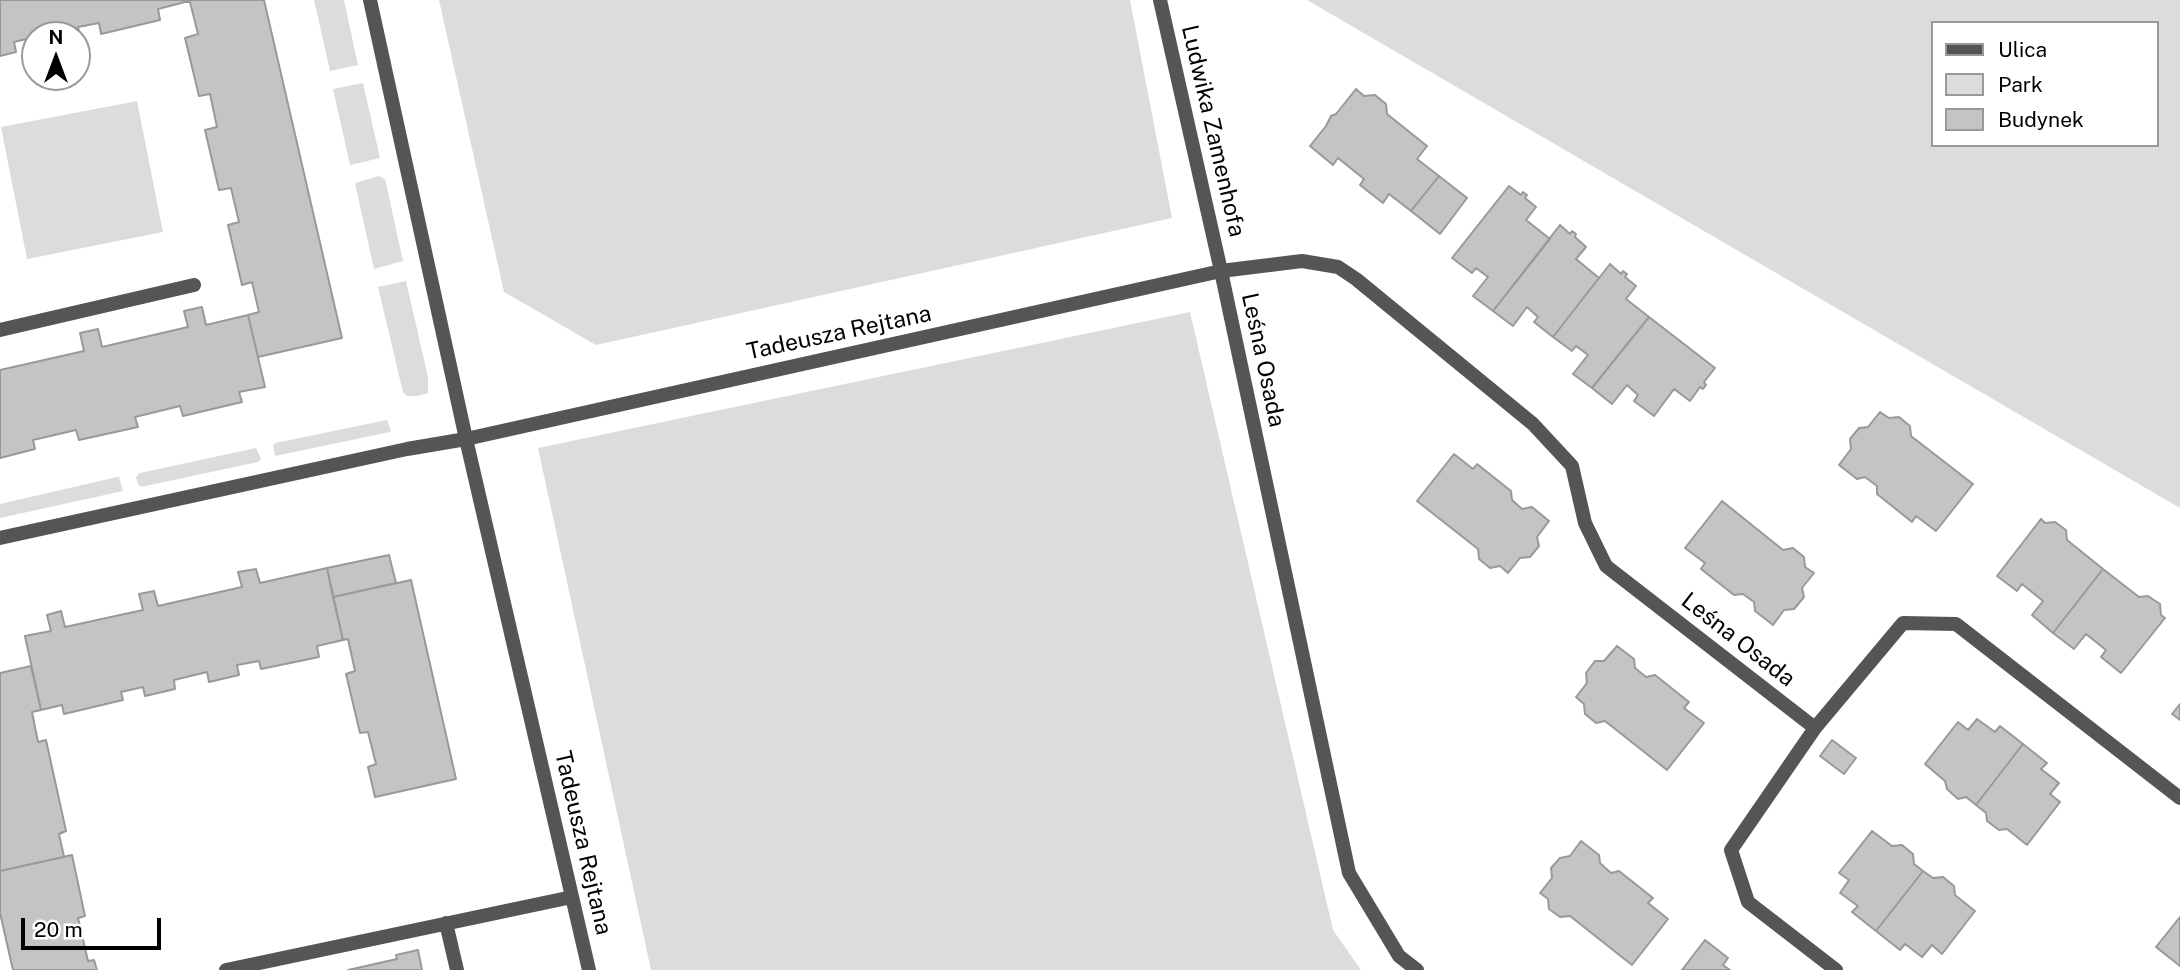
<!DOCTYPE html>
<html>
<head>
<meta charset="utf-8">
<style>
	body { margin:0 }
	#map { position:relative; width:2180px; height:970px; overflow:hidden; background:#fff; font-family:"Public Sans",sans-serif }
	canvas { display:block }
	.legend { position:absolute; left:1931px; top:21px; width:228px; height:126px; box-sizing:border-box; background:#fff; border:2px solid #999; margin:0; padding:9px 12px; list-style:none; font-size:21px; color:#000 }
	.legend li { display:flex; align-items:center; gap:14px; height:35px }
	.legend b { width:35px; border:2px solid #999 }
	.north { position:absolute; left:21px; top:21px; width:70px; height:70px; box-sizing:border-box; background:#fff; border:2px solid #999; border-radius:50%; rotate:0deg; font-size:19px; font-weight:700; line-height:28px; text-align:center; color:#000 }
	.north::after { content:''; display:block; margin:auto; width:24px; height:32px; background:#000; clip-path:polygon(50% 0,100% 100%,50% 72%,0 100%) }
	.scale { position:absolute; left:21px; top:918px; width:140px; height:32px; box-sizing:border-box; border:4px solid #000; border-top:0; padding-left:9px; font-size:21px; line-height:24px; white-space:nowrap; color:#000; -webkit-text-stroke:5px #fff; paint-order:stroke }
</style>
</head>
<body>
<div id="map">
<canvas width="2180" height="970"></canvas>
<ul class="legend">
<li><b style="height:9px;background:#555"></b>Ulica</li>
<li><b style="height:19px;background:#dcdcdc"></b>Park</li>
<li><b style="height:19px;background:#c4c4c4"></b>Budynek</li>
</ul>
<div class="north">N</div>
<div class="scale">20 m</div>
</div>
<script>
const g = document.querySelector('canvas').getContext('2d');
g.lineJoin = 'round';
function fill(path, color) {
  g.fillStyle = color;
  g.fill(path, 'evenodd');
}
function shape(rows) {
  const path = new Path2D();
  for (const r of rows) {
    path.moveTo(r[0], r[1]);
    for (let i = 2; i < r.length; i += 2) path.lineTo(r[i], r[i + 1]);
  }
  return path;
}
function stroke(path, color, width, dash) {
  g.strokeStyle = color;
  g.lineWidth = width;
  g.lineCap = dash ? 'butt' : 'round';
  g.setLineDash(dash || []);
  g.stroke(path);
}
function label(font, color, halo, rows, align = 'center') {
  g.font = font + ' "Public Sans",sans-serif';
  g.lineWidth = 5;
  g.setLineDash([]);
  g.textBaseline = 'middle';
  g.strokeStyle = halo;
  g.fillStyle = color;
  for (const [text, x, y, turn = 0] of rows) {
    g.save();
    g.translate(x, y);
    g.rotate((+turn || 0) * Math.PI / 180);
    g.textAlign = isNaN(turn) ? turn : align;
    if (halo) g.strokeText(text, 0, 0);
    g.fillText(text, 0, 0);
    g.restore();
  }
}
fill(shape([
	[314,0,344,0,358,65,330,71],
	[439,0,1130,0,1172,218,596,345,504,292],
	[1307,0,2180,0,2180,508],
	[1933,23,2157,23,2157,145,1933,145],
	[363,83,380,158,350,165,333,89],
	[137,101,163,232,27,259,1,127],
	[379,176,385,179,403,261,374,269,355,183],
	[406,281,428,377,428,393,418,396,407,396,403,392,378,287],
	[1190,312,1333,930,1361,970,651,970,538,448],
	[387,420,391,430,390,432,275,456,273,445,275,443],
	[256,448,261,459,258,462,141,487,138,484,136,477,140,473],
	[117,477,119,477,123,491,0,518,0,504]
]), '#dcdcdc');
const building = shape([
	[0,0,184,0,185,2,158,9,160,20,101,34,99,23,78,27,80,38,77,39,77,35,35,35,35,37,14,42,16,52,0,56,0,0],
	[184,0,264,0,342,338,258,357,248,315,259,312,252,282,242,285,228,225,239,222,231,188,219,190,205,130,217,127,210,94,199,96,185,38,198,34,190,2,185,2,184,0],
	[1356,89,1364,96,1375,95,1386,104,1387,114,1427,146,1417,159,1439,176,1411,211,1389,194,1383,203,1360,185,1364,179,1338,158,1333,165,1310,146,1326,126,1331,116,1336,114,1356,89],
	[1439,176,1467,198,1440,234,1411,211,1439,176],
	[1509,186,1521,195,1523,192,1527,195,1525,198,1536,207,1526,220,1550,239,1493,311,1473,296,1488,277,1476,268,1472,273,1452,258,1509,186],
	[1560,225,1570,234,1572,231,1576,234,1575,237,1586,247,1576,259,1599,278,1553,337,1534,322,1538,317,1527,307,1513,326,1493,311,1560,225],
	[1610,264,1621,274,1623,271,1627,274,1625,277,1636,286,1626,299,1649,317,1592,388,1573,374,1588,355,1576,346,1572,351,1553,337,1610,264],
	[202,307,206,325,248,315,265,387,239,392,242,402,183,416,180,406,135,417,138,427,79,440,76,430,33,440,35,449,0,458,0,370,84,351,80,333,98,329,102,347,188,327,184,311,202,307],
	[1649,317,1715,368,1704,382,1706,385,1703,389,1700,387,1690,401,1674,389,1654,416,1634,401,1638,395,1627,385,1612,404,1592,388,1649,317],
	[1880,412,1889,418,1899,417,1910,426,1911,436,1973,484,1936,531,1916,516,1912,522,1877,494,1877,486,1865,477,1857,479,1839,465,1851,449,1850,439,1859,428,1868,427,1880,412],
	[1454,454,1473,469,1477,464,1511,491,1512,500,1522,509,1532,507,1549,521,1537,537,1539,546,1530,557,1520,558,1508,573,1500,566,1490,568,1479,559,1478,549,1417,501,1454,454],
	[1722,501,1783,550,1793,548,1804,557,1805,567,1814,573,1802,588,1804,597,1794,609,1784,610,1773,625,1755,611,1754,602,1743,594,1734,595,1701,569,1705,563,1685,548,1722,501],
	[2041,519,2045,523,2055,522,2066,530,2067,540,2103,569,2053,633,2032,615,2043,601,2022,584,2017,591,1997,576,2041,519],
	[389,555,396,583,333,597,327,568,389,555],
	[327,568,343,640,317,646,319,657,261,669,259,661,237,665,239,675,209,682,207,672,174,680,175,689,145,696,143,687,121,692,123,700,64,714,62,705,41,710,25,636,51,631,47,615,61,611,65,627,143,610,139,594,154,591,158,606,242,587,238,572,256,569,260,583,327,568],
	[2103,569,2139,597,2148,596,2160,604,2161,615,2165,618,2121,673,2101,657,2106,650,2086,634,2074,649,2053,633,2103,569],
	[411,580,456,779,375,797,368,767,376,764,368,732,360,733,346,674,355,671,348,639,343,640,333,597,411,580],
	[1617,646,1634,659,1635,668,1646,677,1655,675,1689,702,1684,708,1704,723,1667,770,1605,721,1596,723,1585,714,1584,704,1576,697,1587,683,1586,673,1595,661,1604,661,1617,646],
	[31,666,41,710,32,712,38,742,46,740,66,831,59,834,64,857,0,871,0,673,31,666],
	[2180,704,2180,720,2172,714,2180,704],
	[1977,719,1995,732,2000,726,2023,744,1976,805,1966,797,1958,799,1947,789,1945,781,1925,764,1958,722,1968,730,1977,719],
	[1832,740,1856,758,1844,774,1820,756,1832,740],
	[2023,744,2047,763,2041,769,2059,783,2050,794,2060,802,2027,845,2007,829,1999,830,1987,821,1986,813,1976,805,2023,744],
	[1872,831,1892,846,1902,845,1913,854,1914,864,1923,871,1876,931,1852,912,1858,906,1840,893,1849,880,1839,873,1872,831],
	[1581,841,1599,855,1600,863,1611,873,1619,871,1653,898,1648,903,1668,919,1632,965,1570,916,1560,917,1549,909,1548,899,1540,893,1552,878,1551,868,1560,858,1570,856,1581,841],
	[72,855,85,916,78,918,88,961,94,960,97,970,13,970,0,913,0,871,72,855],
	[1923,871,1933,878,1943,877,1954,886,1955,895,1975,911,1942,954,1932,945,1922,957,1905,944,1900,950,1876,931,1923,871],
	[2180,917,2180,966,2156,947,2180,917],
	[1705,940,1728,958,1723,965,1730,970,1682,970,1705,940],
	[418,950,422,970,348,970,397,959,396,955,418,950]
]);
fill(building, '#c4c4c4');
stroke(building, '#999', 2);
stroke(shape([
	[1221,271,1302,261,1338,267,1356,279,1533,424,1572,466,1585,523,1606,566,1815,728],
	[1836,970,1748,902,1731,850,1815,728,1903,623,1956,624,2180,798]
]), '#555', 14);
stroke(shape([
	[370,0,466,439,589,970],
	[1160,0,1221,271,1349,873,1399,956,1417,970],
	[0,330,194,285],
	[0,538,407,449,466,439,1221,271],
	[446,923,457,970],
	[226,970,572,897]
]), '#555', 14);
label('23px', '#000', '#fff', [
	["Ludwika Zamenhofa",1213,131,77],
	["Tadeusza Rejtana",839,333,-12],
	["Leśna Osada",1263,360,78],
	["Leśna Osada",1738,640,38],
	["Tadeusza Rejtana",583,843,77]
]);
</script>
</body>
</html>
